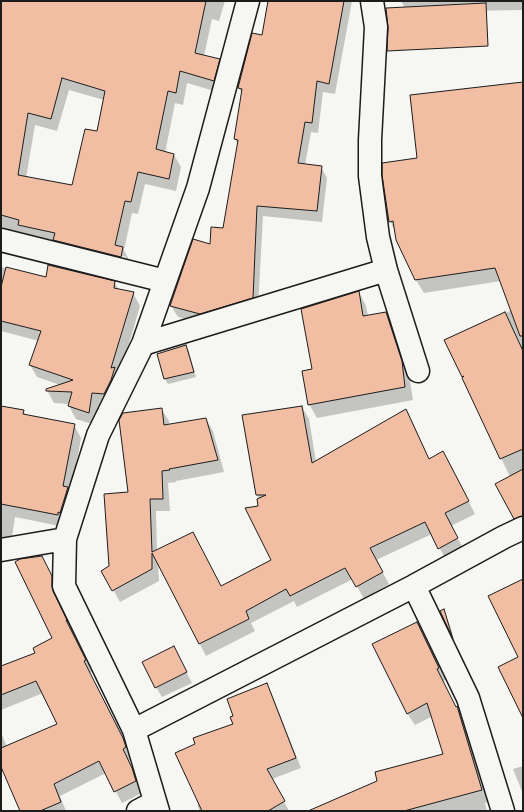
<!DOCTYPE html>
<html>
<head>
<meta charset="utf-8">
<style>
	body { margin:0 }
	#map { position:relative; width:524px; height:812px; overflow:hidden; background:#f6f6f2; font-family:Mynerve,sans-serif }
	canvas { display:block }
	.frame { position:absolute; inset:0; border:2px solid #1c1c1c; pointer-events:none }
</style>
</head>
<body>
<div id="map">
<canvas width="524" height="812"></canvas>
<div class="frame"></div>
</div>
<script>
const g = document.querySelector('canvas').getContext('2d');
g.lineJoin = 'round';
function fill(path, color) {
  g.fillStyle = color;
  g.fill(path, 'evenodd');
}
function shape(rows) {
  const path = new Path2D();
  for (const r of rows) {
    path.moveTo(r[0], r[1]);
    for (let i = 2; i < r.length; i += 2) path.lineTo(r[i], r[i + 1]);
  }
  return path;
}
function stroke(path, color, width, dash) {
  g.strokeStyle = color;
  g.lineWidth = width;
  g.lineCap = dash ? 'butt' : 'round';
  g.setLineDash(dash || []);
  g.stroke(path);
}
fill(shape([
	[1,1,225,1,219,21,212,19,204,56,219,60,226,72,221,93,187,83,183,105,175,103,165,153,174,155,181,167,176,191,145,184,138,214,132,213,124,250,129,260,127,269,1,243],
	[69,90,104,100,98,133,73,186,26,178,35,125,57,131],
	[59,241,126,257,125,259,59,243],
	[269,1,352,1,335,94,323,92,318,133,311,132,305,165,321,167,327,178,322,222,263,216,258,308,207,324,178,317,171,306,194,240,211,246,223,229,238,145,235,139,242,94,239,88,263,36],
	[401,1,523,1,523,10,407,12],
	[523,83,523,531,522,531,496,485,510,477,446,341,512,310,501,281,424,293,416,280,396,232,390,222,418,159],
	[1,267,46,279,114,282,119,290,133,293,140,306,111,406,99,405,95,425,76,419,69,406,69,404,54,403,47,390,60,385,37,377,30,365,39,341,1,331],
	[359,292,366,306,368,316,386,313,394,327,409,375,413,400,317,418,309,404,313,370],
	[186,346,189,351,196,377,168,384,165,379,158,355],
	[1,407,23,411,26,415,74,425,81,438,65,527,15,517,11,543,1,542],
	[302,407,309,419,316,462,406,411,413,423,429,459,450,464,475,514,451,526,464,550,446,560,432,534,376,560,389,584,364,599,353,579,297,607,294,601,251,623,255,631,206,656,158,563,159,581,120,602,103,571,110,567,129,493,162,410,169,421,169,425,206,419,213,431,224,472,176,481,176,482,168,483,170,511,156,511,157,551,221,587,273,560,259,506,259,499,257,495],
	[41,557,58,589,58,598,59,604,73,632,72,633,92,672,90,673,130,750,132,759,129,761,139,781,142,793,122,803,106,773,60,796,66,811,21,811,1,764,1,732,7,747,59,724,43,693,1,710,1,667,37,653,53,639],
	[443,610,446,615,453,635,441,611],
	[417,623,424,635,446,680,443,681,456,707,457,707,464,719,489,802,485,803,487,811,344,811,445,754,433,716,415,725,407,713],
	[179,658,192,683,162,697,156,687],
	[267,685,272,694,301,768,272,779,289,811,200,811,197,805,200,803,234,724],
	[523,766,523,794,513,769]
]), '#0003');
const building = shape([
	[1,1,206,1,195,53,220,59,214,81,180,71,176,93,168,91,156,149,174,154,169,179,138,172,131,202,125,201,115,245,123,247,121,257,53,240,55,233,18,225,19,220,1,215,1,1],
	[62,78,105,91,97,131,85,129,72,185,18,175,28,113,51,119,62,78],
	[268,1,344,1,329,84,317,81,312,123,305,122,298,163,322,166,317,211,257,206,253,298,200,314,170,306,193,239,210,244,211,227,223,228,238,140,234,139,242,89,238,88,252,33,262,35,268,1],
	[486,3,488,46,387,51,388,28,386,8,486,3],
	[523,82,523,336,520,336,495,268,415,280,396,240,393,221,389,222,382,175,382,163,417,158,410,95,523,82],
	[48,265,115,281,114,288,134,292,111,368,115,367,111,380,104,394,92,393,89,413,68,406,72,392,46,391,46,389,73,380,29,365,41,331,1,321,1,287,6,267,46,277,48,265],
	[359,291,363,316,386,312,402,361,405,387,308,405,302,371,312,369,301,309,359,291],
	[505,312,523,351,523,449,500,459,462,378,464,376,462,377,444,340,505,312],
	[186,345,194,372,164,379,157,354,186,345],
	[1,406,24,410,23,414,75,424,63,486,68,487,60,513,58,512,58,515,1,504,1,406],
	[302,406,312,463,406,409,429,459,443,451,469,501,445,513,458,538,438,549,425,522,370,548,383,572,356,587,345,568,290,596,286,589,246,611,249,619,199,644,152,553,152,569,112,591,101,571,109,566,104,494,128,492,119,420,123,413,162,408,164,425,206,418,218,460,169,469,170,470,162,471,163,499,150,499,152,552,193,532,221,586,271,560,245,508,258,506,257,499,266,495,256,495,242,415,302,406],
	[523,469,523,516,514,519,495,484,523,469],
	[42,556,52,576,52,586,53,591,67,620,66,620,86,660,84,661,123,738,126,747,123,749,132,768,136,781,114,792,99,761,54,784,61,802,40,811,20,811,1,767,1,748,57,724,36,681,1,695,1,666,35,653,33,648,52,638,15,562,20,559,42,556],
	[523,579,523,718,498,667,518,657,488,596,523,579],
	[444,609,453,639,440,611,444,609],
	[417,622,439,668,437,669,456,707,457,706,482,790,404,811,308,811,377,781,375,772,443,754,427,703,407,714,372,644,417,622],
	[174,646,187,672,155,688,142,662,174,646],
	[267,683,296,758,267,769,285,801,268,811,202,811,175,753,195,744,193,738,233,724,230,717,233,716,227,699,267,683]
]);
fill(building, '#f2bea3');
stroke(building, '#1c1c1c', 1);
const street = shape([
	[372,1,376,27,370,140,370,176,378,237,386,270,418,371],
	[1,240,165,281],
	[143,344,386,270],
	[65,539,64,586,134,730,158,811],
	[1,550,65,539,98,435,143,344,198,188,248,1],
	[414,586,468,698,503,811],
	[134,730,414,586,504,537,523,528],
	[138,811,155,802]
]);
stroke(street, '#1c1c1c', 25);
stroke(street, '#f6f6f2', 22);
</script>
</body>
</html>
